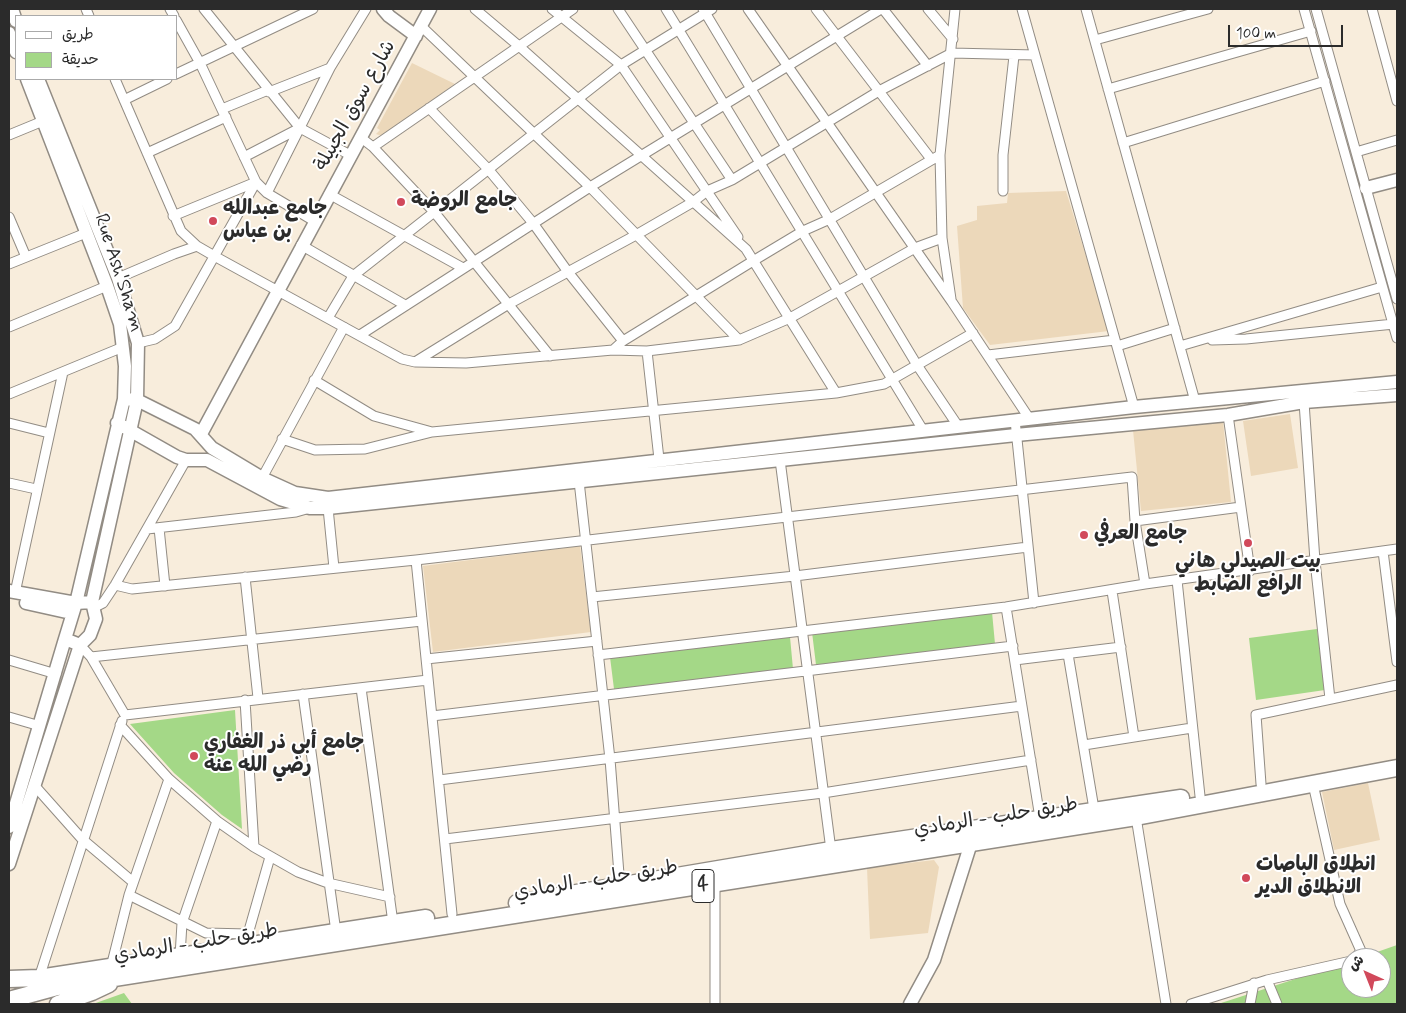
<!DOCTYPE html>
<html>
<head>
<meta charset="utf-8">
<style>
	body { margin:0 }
	#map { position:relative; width:1406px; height:1013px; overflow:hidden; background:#f8eddc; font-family:Mynerve,"Playpen Sans Arabic",sans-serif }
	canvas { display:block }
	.frame { position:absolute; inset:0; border:10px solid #2b2b2b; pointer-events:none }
	.legend { position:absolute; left:15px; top:15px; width:162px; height:65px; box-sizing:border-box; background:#fff; border:1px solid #aaa; margin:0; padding:6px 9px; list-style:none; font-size:15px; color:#2b2b2b }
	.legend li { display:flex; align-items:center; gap:10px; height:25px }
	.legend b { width:25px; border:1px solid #aaa }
	.north { position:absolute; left:1341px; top:948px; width:50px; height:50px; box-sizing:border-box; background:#fff; border:1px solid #aaa; border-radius:50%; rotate:316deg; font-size:14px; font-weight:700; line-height:20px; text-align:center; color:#2b2b2b }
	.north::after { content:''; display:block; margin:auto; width:18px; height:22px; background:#d1495b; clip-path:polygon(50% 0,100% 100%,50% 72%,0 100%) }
	.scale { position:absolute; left:1228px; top:25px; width:115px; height:22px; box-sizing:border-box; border:2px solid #2b2b2b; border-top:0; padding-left:6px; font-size:15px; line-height:18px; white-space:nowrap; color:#2b2b2b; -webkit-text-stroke:4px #fff; paint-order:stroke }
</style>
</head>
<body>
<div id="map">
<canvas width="1406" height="1013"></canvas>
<div class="frame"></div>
<ul class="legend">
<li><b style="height:6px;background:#fff"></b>طريق</li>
<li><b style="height:14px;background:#a4d887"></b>حديقة</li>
</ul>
<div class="north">ش</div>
<div class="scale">100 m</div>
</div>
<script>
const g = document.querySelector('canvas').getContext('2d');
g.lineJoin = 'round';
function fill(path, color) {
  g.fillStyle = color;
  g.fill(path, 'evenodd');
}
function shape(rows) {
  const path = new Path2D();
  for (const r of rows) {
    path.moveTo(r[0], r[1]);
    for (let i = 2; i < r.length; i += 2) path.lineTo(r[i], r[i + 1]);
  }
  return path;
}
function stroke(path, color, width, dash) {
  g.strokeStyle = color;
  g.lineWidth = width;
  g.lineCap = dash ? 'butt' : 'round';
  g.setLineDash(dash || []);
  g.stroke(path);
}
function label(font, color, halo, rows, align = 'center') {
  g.font = font + ' Mynerve,"Playpen Sans Arabic",sans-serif';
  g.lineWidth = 4;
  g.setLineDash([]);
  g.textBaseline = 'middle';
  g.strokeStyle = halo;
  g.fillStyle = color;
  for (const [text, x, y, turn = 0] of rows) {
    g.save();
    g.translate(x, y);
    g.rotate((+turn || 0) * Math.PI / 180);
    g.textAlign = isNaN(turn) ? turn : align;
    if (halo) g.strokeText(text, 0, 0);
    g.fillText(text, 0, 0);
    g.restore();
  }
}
fill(shape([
	[412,63,455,84,382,136,376,134,380,130,377,128],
	[1066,191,1109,331,990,345,963,308,957,226,977,220,977,206,1007,203,1008,193],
	[1290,414,1298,468,1251,476,1243,421],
	[1223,421,1231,502,1141,511,1133,430],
	[580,546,591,632,433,652,423,566],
	[1368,783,1380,840,1334,850,1322,792],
	[934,860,939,867,928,933,870,939,867,868]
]), '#ecd8ba');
fill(shape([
	[992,612,995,644,816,665,812,632],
	[1317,629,1325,690,1256,700,1249,638],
	[790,637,793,669,614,689,610,657],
	[235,710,242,829,222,815,174,773,130,724],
	[1397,945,1397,1004,1218,1004,1351,961,1351,988,1381,988,1381,958,1360,958],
	[124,993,132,1004,93,1004]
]), '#a4d887');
const street = shape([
	[86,9,89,16],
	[170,9,174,16],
	[204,9,300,128,350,155],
	[475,9,520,47,746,249,836,393],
	[552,9,621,65,738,237],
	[666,9,923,430],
	[703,9,917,365,958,426],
	[748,9,952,302,1029,418],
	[816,9,931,159],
	[883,9,928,66],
	[928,9,953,39],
	[1022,9,1134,407],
	[1086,9,1195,401],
	[1304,9,1397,338],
	[1316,9,1397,299],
	[1372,9,1397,101],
	[176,20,200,63,256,182,267,193,314,221],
	[421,26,590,187,739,340],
	[1095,40,1208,9],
	[176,74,313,9],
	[115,79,181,231,197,246,216,257,402,359,415,362,466,363,613,350,647,351,739,340,790,318,915,248,942,238],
	[1108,89,1311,31],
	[269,92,330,68],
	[124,100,167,79],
	[429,108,488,169,533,223,568,272,623,341],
	[222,109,268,90],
	[9,135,43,121],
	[360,137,373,147,435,213,550,356],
	[1123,143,1325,81],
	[373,147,573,9],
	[1356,152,1397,140],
	[147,153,226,117],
	[244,157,300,128],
	[732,180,879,91,952,53,1035,55],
	[1003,191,1003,155,1014,56],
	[267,193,330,68,366,9],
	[329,194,463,268],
	[9,217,26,257],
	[301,245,405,305],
	[9,264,86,233],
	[118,278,174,254,197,246],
	[951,299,942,238,940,155,955,9],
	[328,318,353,276,621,65,712,9],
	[9,327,107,286],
	[360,335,590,187,881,9],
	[1212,340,1246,339,1394,324],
	[138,343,155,339,175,326,256,182,173,216],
	[1117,346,1175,328],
	[1180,346,1382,287],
	[613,350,623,341,753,261,803,231,830,219,940,155],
	[647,351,659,459],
	[988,355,1115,340],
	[415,362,507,305,636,235,693,202,707,191,732,180,618,9],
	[314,380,374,416,432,432,836,393,884,384,973,333],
	[9,394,123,347],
	[1304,402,1315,561,1330,699],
	[1228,415,1250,571],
	[1015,420,1034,603],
	[9,423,49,433],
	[282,439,315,450,365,449,432,432],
	[780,460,831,850],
	[262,478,344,327],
	[579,481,610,759,620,887],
	[9,483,36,489],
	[328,508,334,568],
	[1135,521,1241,507],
	[159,528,165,586],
	[147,529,296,512,310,508],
	[1383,551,1397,662],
	[416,560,452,914],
	[245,577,258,698],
	[1177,580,1200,796],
	[115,585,132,589,416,560,1132,477,1135,521,1145,584],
	[1112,591,1134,737,1192,728],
	[15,593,63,372],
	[592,597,795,576,1028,547],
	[1006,607,1040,818],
	[93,608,103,603,115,585,186,460],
	[80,645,91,657,422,621],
	[1068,654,1094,809],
	[598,655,1006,607,1145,584,1397,549],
	[91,657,125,715,428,680],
	[426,659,597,641],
	[9,660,56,674],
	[1015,660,1121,647],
	[361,688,393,923],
	[303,694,336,932],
	[245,700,254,847],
	[432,716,1013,646],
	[9,717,40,726],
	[120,725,169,779,217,821,254,847,298,872,328,883,390,897],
	[1084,745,1134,737],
	[439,780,1022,706],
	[1261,784,1256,715,1397,685],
	[1313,784,1340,904,1361,951,1355,958],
	[34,785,82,839,133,882],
	[1136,817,1166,1004],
	[445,839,823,793,1031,760],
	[129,895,206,933,248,934,248,945],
	[248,934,270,857],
	[180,956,182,923,217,821],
	[111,967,129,895,169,779],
	[39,978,122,721],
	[1267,980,1351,961],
	[715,1004,715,884],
	[1191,1004,1267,980,1277,1004],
	[1250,1004,1254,983]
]);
const secondary = shape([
	[12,9,16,21],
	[383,9,389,16,416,36],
	[9,33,16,52],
	[38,79,118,278,138,343,137,400,92,602],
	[1366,188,1397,180],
	[124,399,137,400,195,429,212,448,262,478,295,493,328,498,1134,407,1397,382],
	[117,423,177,457,186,460,207,460,280,499,310,508,328,508,1016,435,1228,415,1304,402,1397,395],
	[201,434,430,9],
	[9,591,76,603,92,602,96,619,90,635,80,645,65,639,76,603,124,399,125,366,120,324,107,286,27,79],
	[26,603,71,613],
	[9,827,65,639],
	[9,864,80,645],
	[910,1004,934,960,971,843]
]);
const highway = shape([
	[517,903,831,850,1181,798],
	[9,979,39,978,426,918],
	[9,1000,57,987,1136,817,1397,768],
	[58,1004,92,992,109,984]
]);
stroke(street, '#928c84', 11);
stroke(secondary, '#928c84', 15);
stroke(highway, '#928c84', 19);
stroke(street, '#fff', 9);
stroke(secondary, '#fff', 12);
stroke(highway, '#fff', 16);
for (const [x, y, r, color] of [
	[401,202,5,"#d1495b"],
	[213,221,5,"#d1495b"],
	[1084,535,5,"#d1495b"],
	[1248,543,5,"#d1495b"],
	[194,756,5,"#d1495b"],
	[1246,878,5,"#d1495b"]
]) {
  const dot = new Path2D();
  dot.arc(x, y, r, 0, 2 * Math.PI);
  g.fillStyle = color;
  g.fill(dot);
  stroke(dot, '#fff', 2);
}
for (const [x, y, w] of [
	[703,886,22]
]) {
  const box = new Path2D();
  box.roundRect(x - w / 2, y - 16.5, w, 33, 4);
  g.fillStyle = '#fff';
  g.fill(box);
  stroke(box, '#2b2b2b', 1);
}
label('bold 19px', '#2b2b2b', null, [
	["4",703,886]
]);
label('20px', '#2b2b2b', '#fff', [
	["شارع سوق الجبيلة",356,106,-61],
	["Rue Ash'Sham",118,273,72],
	["طريق حلب - الرمادي",996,818,-9],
	["طريق حلب - الرمادي",596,881,-9],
	["طريق حلب - الرمادي",196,944,-9]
]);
label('bold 20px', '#2b2b2b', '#fff', [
	["جامع الروضة",411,202],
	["جامع عبدالله",223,210],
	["بن عباس",223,233],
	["جامع العرفي",1094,535],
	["بيت الصيدلي هاني",1248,563,"center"],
	["الرافع الضابط",1248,586,"center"],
	["جامع أبي ذر الغفاري",204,744],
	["رضي الله عنه",204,767],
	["انطلاق الباصات",1256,866],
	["الانطلاق الدير",1256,889]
], 'left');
</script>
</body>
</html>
